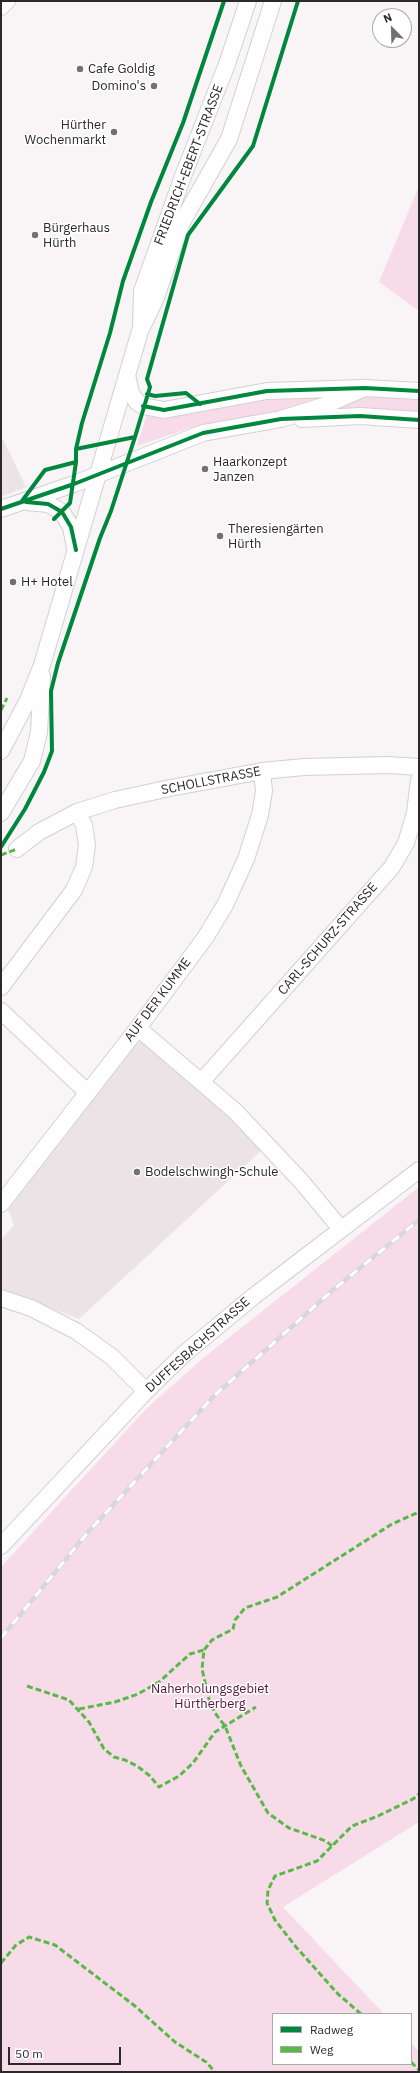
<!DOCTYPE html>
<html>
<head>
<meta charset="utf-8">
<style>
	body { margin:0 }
	#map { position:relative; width:420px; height:2073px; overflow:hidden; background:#f9f5f7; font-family:"IBM Plex Sans",sans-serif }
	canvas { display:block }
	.frame { position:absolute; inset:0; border:2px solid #2b2929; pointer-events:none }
	.legend { position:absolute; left:272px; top:2013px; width:140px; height:52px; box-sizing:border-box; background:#fff; border:1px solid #aaa9a9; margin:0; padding:5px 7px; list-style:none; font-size:12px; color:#2b2929 }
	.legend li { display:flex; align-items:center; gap:8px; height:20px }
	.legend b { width:20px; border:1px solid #aaa9a9 }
	.north { position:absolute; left:372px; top:8px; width:40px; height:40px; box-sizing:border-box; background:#fff; border:1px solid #aaa9a9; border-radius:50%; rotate:337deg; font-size:11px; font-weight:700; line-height:16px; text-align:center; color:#2b2929 }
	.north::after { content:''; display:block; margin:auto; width:14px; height:18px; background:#737071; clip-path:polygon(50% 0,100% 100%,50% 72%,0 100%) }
	.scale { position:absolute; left:8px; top:2047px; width:113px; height:18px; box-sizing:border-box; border:2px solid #2b2929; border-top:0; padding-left:5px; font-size:12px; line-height:14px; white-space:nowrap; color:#2b2929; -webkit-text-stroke:3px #fff; paint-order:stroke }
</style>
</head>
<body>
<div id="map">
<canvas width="420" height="2073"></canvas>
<div class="frame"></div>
<ul class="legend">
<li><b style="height:5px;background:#00873e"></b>Radweg</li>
<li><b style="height:5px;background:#58b947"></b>Weg</li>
</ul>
<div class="north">N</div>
<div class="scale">50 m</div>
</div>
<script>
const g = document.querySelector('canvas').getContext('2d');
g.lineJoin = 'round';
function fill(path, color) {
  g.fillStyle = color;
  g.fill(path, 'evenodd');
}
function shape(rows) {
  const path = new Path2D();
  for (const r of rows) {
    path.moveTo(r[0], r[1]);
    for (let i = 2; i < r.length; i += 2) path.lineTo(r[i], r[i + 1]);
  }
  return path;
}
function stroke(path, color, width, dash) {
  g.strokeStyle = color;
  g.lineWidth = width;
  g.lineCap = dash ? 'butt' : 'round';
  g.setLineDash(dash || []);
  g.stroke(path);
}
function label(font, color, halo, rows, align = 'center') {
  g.font = font + ' "IBM Plex Sans",sans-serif';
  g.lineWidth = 3;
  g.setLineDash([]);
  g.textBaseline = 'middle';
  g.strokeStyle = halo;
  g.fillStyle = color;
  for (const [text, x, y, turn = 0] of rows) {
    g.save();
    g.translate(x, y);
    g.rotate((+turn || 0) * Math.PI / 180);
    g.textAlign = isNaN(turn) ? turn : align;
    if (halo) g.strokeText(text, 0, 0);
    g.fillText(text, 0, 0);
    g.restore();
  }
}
fill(shape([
	[1,435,26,487,1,497],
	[146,1041,205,1091,263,1149,79,1319,1,1289,1,1240,14,1225,8,1209,137,1043]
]), '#ece3e7');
fill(shape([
	[419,186,419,311,379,282],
	[332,393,298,410,190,428,137,446,147,414,245,399],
	[369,394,419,395,419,413,327,409],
	[419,1187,419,1822,283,1907,384,2014,273,2014,273,2064,411,2064,411,2043,419,2051,419,2072,1,2072,1,1567,146,1409,202,1359]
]), '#f8dbe8');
const minor = shape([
	[1,7,7,1],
	[141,323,142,291,183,176,227,64,248,1],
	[127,375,131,393,137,402,143,406,164,410,267,391,365,388,419,391],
	[302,419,360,416,419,420],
	[27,502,48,504,62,512,71,527,75,548],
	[1,509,74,484,203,433,281,419,323,406,365,388],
	[1,751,28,700,42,665,140,331,155,300,182,222,229,139,273,1],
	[1,813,32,761,39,732,42,676],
	[17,849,39,832,77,812,115,800,170,788,262,771,304,767,388,765,419,767],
	[1,987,74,890,84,867,87,845,84,825,77,812],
	[1,1011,88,1093],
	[138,1028,235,1111,301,1181,341,1229],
	[202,1081,392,867,406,843,415,813,419,780],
	[1,1204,138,1028,205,938,225,905,246,859,260,815,264,791,262,771],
	[1,1298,31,1308,76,1331,112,1357,146,1391],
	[1,1546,146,1391,184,1354,254,1296,419,1170]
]);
stroke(minor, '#d3d0d1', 18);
stroke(minor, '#fefefe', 16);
const rail = shape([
	[1,1638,89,1531,215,1395,333,1290,419,1220]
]);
stroke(rail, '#d9d8d8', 4.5);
stroke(rail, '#fff', 3, [9]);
stroke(shape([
	[1,710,7,698],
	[1,855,17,849],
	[27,1686,69,1700,89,1722,104,1749,114,1757,125,1760,137,1766,150,1776,159,1787,179,1776,193,1763,215,1732,256,1707],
	[79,1709,115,1702,138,1694,159,1682,190,1654,204,1650],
	[332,1846,326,1841,289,1828,268,1813,241,1766,225,1726,215,1713,209,1699,202,1669,204,1650,212,1640,233,1629,235,1620,245,1608,277,1597,392,1524,419,1512],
	[1,1963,16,1945,29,1937,55,1945,135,2006,175,2042,206,2062,215,2072],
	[361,2014,338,1994,296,1947,275,1920,267,1903,268,1890,275,1876,317,1861,352,1826,378,1816,413,1799,419,1794],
	[411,2062,419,2070]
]), '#58b947', 3, [6, 3]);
stroke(shape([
	[147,394,155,396,186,393,200,404],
	[143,406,164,410,267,391,365,388,419,391],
	[76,449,135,437],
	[22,501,45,470,76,462],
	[26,502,48,504,62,512,71,527,76,550],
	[1,509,74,484,203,433,281,419,360,416,419,420],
	[54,519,70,503,76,462,76,449,82,423,110,333,123,281,151,202,183,123,224,1],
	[1,847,25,809,44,772,52,751,51,691,58,663,100,538,111,511,135,437,150,387,147,379,188,235,253,146,298,1]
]), '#00873e', 4);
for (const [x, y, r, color] of [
	[80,69,4,"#737071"],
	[154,86,4,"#737071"],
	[114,132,4,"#737071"],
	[35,235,4,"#737071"],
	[205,469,4,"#737071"],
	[220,536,4,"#737071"],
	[13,582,4,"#737071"],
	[137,1172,4,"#737071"]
]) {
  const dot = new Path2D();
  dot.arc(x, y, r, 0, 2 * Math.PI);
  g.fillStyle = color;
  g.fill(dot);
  stroke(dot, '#fff', 1.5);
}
label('13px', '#2b2929', '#fff', [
	["Cafe Goldig",88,69],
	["Domino's",146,86,"right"],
	["Hürther",106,125,"right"],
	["Wochenmarkt",106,140,"right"],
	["Bürgerhaus",43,228],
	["Hürth",43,243],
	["Haarkonzept",213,462],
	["Janzen",213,477],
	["Theresiengärten",228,529],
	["Hürth",228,544],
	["H+ Hotel",21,582],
	["Bodelschwingh-Schule",145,1172]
], 'left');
label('13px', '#2b2929', '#fff', [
	["FRIEDRICH-EBERT-STRASSE",189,165,-69],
	["SCHOLLSTRASSE",211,781,-11],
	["CARL-SCHURZ-STRASSE",328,939,-49],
	["AUF DER KUMME",158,1000,-53],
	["DUFFESBACHSTRASSE",198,1345,-42]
]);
label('13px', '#57103a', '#fff', [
	["Naherholungsgebiet",210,1689],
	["Hürtherberg",210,1704]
]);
</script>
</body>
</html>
